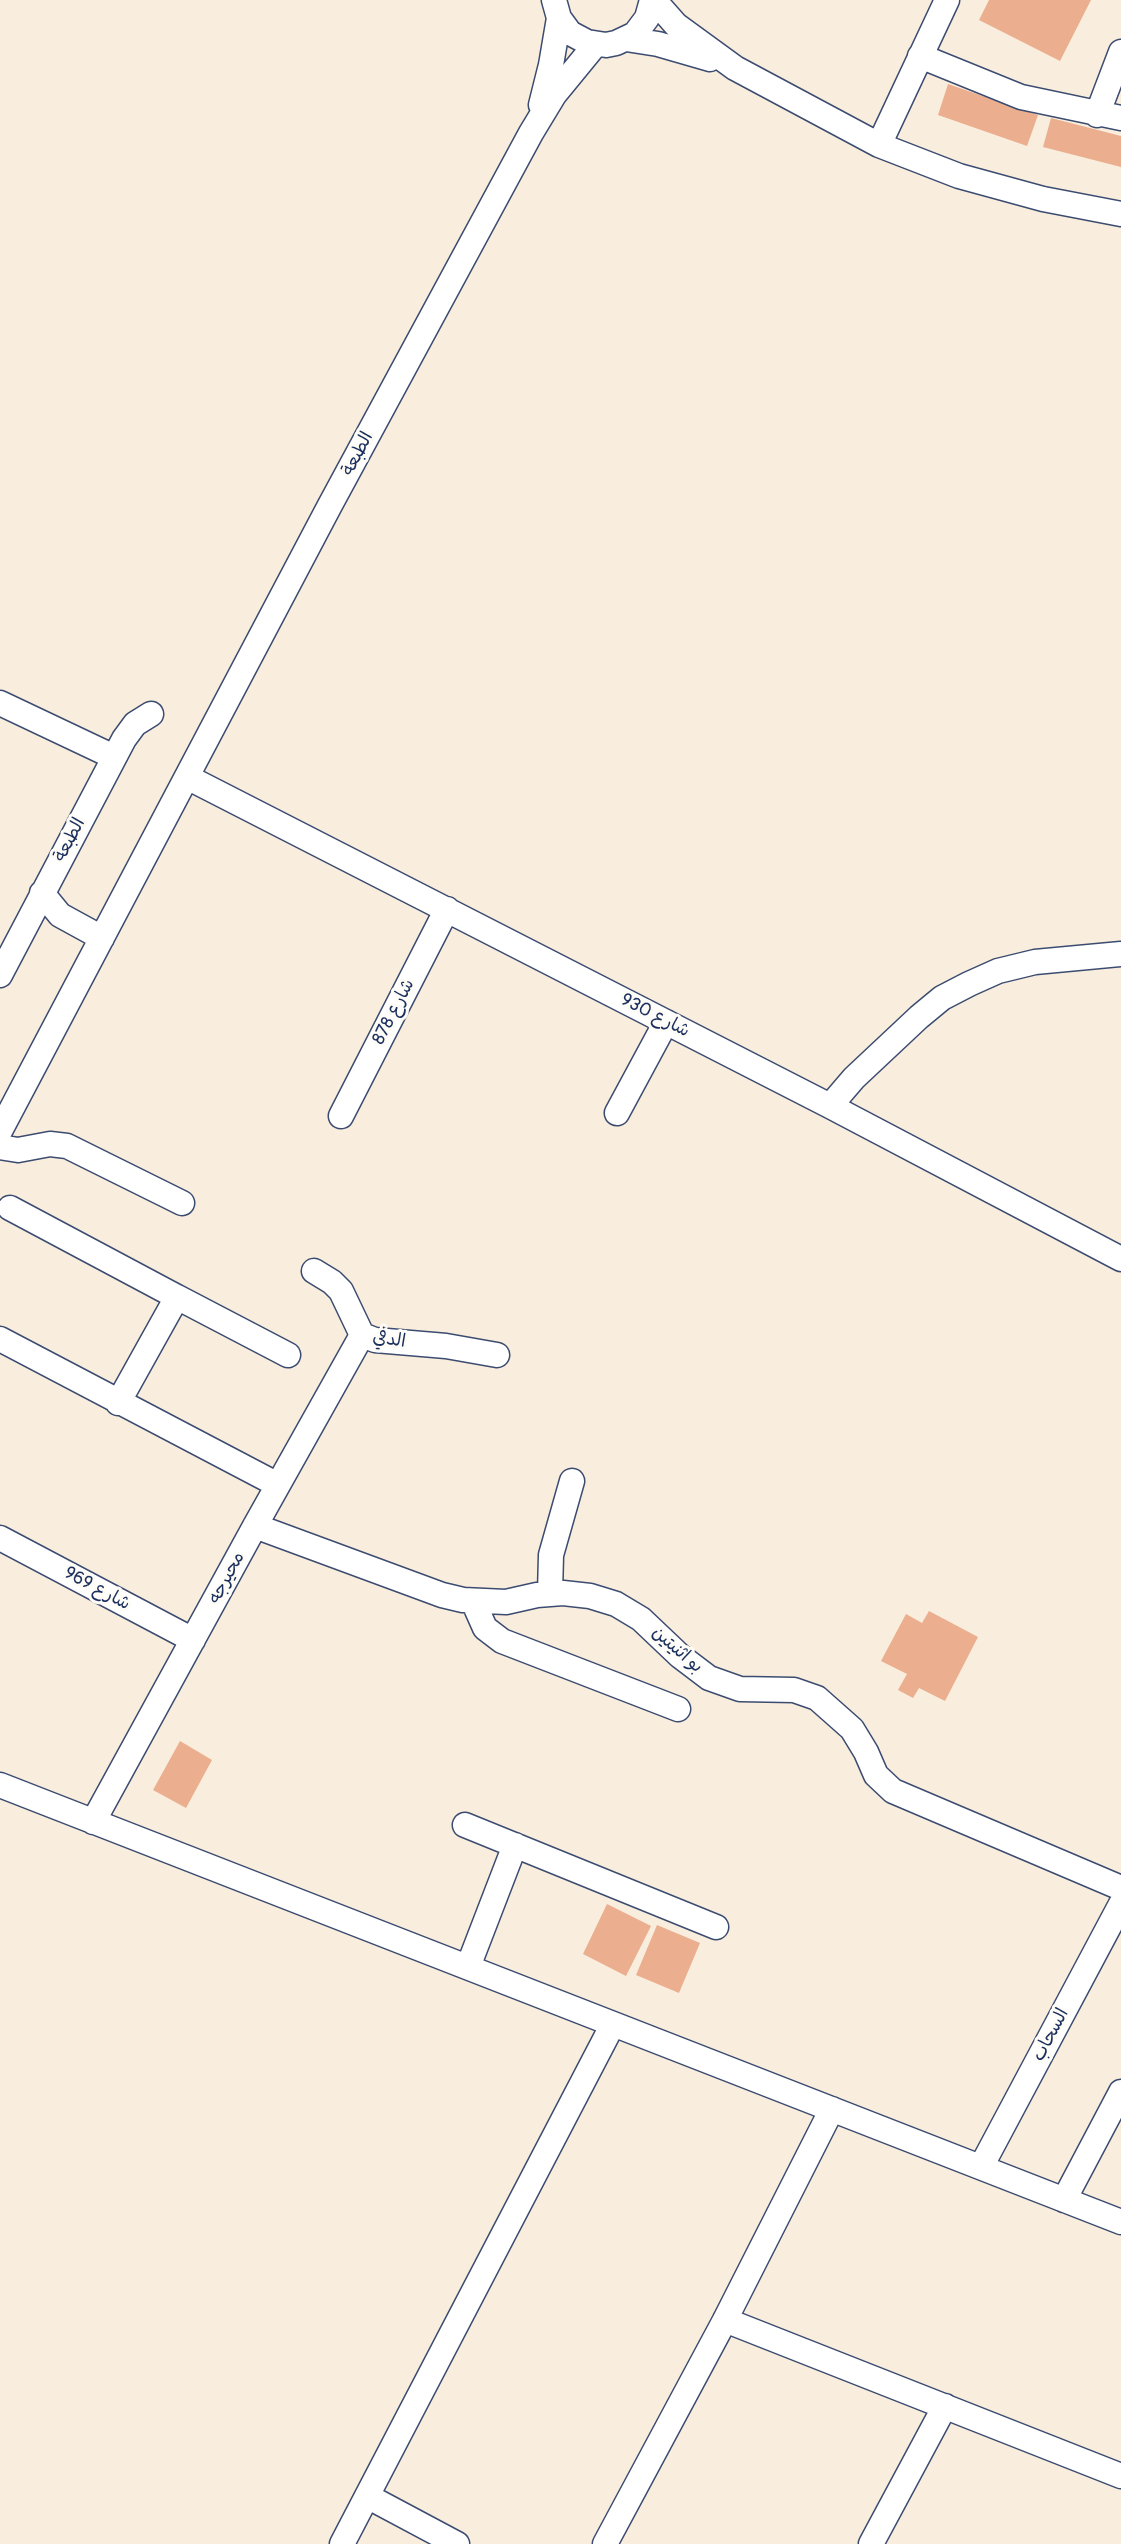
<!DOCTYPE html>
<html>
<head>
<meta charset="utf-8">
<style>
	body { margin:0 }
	canvas { display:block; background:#f9eddd }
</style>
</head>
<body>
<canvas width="1121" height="2544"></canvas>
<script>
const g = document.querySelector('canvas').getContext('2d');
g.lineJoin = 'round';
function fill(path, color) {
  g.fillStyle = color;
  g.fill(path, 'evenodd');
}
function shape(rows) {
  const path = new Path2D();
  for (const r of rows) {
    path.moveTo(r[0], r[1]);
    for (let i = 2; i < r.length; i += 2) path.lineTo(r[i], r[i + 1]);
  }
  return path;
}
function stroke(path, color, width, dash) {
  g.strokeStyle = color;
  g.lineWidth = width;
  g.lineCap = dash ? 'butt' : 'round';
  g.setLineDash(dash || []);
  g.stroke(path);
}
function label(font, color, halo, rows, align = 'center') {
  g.font = font + ' Pangolin,"Playpen Sans Arabic",sans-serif';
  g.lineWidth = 6;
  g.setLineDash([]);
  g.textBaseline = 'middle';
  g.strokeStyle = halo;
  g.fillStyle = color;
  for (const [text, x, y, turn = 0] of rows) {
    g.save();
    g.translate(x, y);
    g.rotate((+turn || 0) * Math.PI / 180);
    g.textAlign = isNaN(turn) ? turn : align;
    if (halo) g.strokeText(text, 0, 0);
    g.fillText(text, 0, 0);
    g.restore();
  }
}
fill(shape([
	[989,0,1091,0,1060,61,979,20],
	[948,84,1038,115,1027,146,938,115],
	[1051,118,1121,136,1121,167,1043,147],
	[929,1611,978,1637,945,1701,919,1688,913,1698,898,1690,907,1674,881,1661,906,1614,922,1623],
	[180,1741,212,1760,186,1808,153,1790],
	[607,1904,651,1926,626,1976,583,1954],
	[657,1925,700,1943,679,1993,636,1975]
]), '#ebaf8f');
const minor = shape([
	[554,0,559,18,570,33,587,42,606,45,616,43,635,34,647,18,652,0],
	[654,0,676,25,735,68,879,145,959,176,1043,199,1121,214],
	[626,39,658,44,710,59],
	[920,56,1021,97,1121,118],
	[541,105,551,65,559,18],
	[1097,115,1121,52],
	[879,145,947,0],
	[0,703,114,757],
	[187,777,830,1106,1121,1259],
	[42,893,60,915,102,938],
	[0,975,124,739,135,724,151,714],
	[830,1106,854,1078,919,1017,942,998,969,984,998,971,1035,962,1121,954],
	[617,1113,666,1022],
	[341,1116,447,909],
	[0,1131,329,507,531,133,554,95,595,45],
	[0,1147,18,1150,50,1144,67,1146,182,1203],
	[10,1208,177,1297,118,1403],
	[314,1271,332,1282,341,1291,362,1335,375,1340,446,1346,497,1355],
	[177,1297,288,1355],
	[0,1339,278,1485],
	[255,1526,442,1595,463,1600,506,1602,537,1595,563,1593,590,1596,616,1604,641,1619,680,1656,709,1678,740,1689,794,1690,817,1698,852,1729,866,1752,876,1775,893,1791,1121,1888],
	[0,1538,193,1640],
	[550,1593,551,1555,572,1481],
	[473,1601,485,1628,502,1641,678,1709],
	[0,1785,1121,2222],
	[93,1822,255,1526,362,1335],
	[465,1825,716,1927],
	[468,1967,515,1845],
	[981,2167,1121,1904],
	[1064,2200,1121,2092],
	[725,2320,1121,2476],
	[367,2496,457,2544],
	[342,2544,613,2024],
	[605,2544,725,2320,832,2109],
	[871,2544,945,2406]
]);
stroke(minor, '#3c4c71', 27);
stroke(minor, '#fff', 24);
label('18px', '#1b2f5e', '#fdfcf7', [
	["الطبعة",358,454,-62],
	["الطبعة",70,840,-62],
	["شارع 878",394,1012,-63],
	["شارع 930",655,1016,27],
	["الدفي",389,1340,8],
	["محيرجه",227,1578,-62],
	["شارع 969",97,1589,28],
	["بو اثنيتين",677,1650,41],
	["السحاب",1051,2035,-62]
]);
</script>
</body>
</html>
